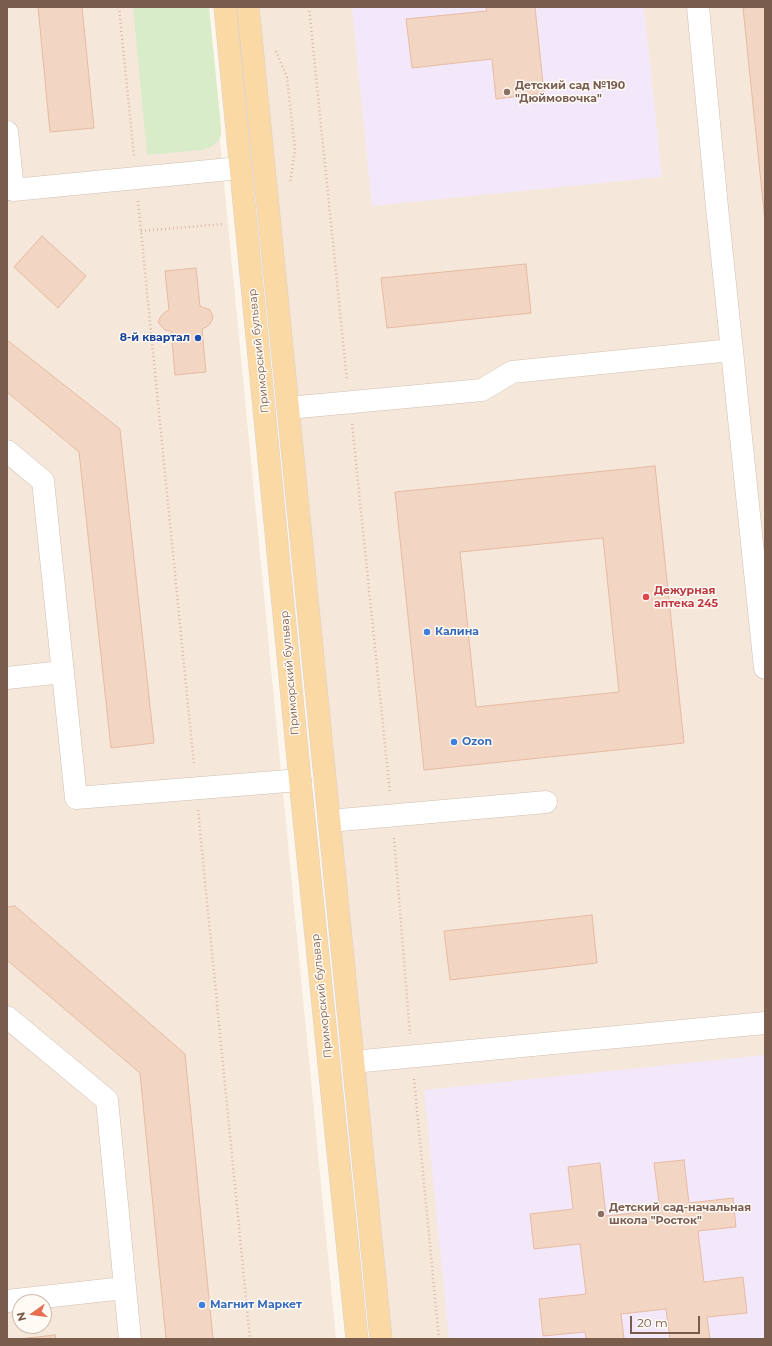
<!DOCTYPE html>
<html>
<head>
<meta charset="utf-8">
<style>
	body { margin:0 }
	#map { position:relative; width:772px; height:1346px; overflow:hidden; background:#fdf6ec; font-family:Montserrat,sans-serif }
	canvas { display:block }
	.frame { position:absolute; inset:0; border:8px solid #7a5c4d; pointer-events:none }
	.north { position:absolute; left:12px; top:1294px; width:40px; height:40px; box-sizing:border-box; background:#fffaf3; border:1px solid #cabbb1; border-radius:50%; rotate:256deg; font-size:11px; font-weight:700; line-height:16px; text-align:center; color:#7a5c4d }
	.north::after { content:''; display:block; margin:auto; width:14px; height:18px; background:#e76f51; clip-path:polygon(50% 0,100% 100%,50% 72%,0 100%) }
	.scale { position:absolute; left:630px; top:1316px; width:70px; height:18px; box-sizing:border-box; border:2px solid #7a5c4d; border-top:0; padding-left:5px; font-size:12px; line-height:14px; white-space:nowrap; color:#7a5c4d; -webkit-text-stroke:3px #fffaf3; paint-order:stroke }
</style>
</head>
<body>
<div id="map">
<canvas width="772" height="1346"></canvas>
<div class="frame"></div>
<div class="north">N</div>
<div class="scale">20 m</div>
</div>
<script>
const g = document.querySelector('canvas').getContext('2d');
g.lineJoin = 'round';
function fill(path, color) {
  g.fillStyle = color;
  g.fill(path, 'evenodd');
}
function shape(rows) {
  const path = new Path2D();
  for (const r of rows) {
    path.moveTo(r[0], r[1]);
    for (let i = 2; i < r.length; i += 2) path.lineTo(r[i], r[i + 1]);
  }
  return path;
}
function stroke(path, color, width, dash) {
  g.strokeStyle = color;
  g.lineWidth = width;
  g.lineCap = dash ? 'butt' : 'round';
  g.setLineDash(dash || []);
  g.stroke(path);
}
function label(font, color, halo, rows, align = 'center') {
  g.font = font + ' Montserrat,sans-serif';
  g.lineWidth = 3;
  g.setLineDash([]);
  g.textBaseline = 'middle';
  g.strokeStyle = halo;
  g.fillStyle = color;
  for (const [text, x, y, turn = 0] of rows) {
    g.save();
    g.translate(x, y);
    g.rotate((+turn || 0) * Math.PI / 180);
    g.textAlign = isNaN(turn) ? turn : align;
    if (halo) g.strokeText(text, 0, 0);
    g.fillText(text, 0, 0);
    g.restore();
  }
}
fill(shape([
	[7,7,207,7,336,1339,7,1339],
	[20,1302,44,1302,44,1326,20,1326],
	[258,7,765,7,765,1339,391,1339]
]), '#f5e8da');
fill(shape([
	[352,7,644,7,662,177,372,206],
	[765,1055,765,1339,449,1339,424,1090]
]), '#f3e8fa');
fill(shape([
	[133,7,209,7,221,127,221,136,217,142,211,147,202,150,147,155]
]), '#d8ecc9');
const building = shape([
	[38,7,82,7,94,128,50,132,38,7],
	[486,7,535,7,544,93,496,99,492,59,412,68,406,19,487,11,486,7],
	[755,7,765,7,765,221,743,8,755,7],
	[42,236,86,276,58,308,14,267,42,236],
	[526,264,531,313,387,328,381,278,526,264],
	[196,268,200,306,210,310,213,316,212,321,208,326,202,329,206,372,175,375,171,331,165,330,161,326,158,322,161,316,165,312,169,310,165,271,196,268],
	[7,340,120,429,154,743,111,748,79,452,7,392,7,340],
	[655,466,684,743,424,770,395,492,655,466],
	[603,538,619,692,476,707,460,552,603,538],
	[15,906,185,1054,213,1339,166,1339,140,1073,7,960,7,907,15,906],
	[592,915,597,963,450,980,444,931,592,915],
	[684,1160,689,1203,733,1198,736,1227,698,1231,704,1282,743,1277,747,1313,707,1317,710,1339,670,1339,666,1309,621,1314,624,1339,586,1339,585,1332,543,1336,539,1299,586,1294,580,1244,534,1249,530,1214,573,1209,568,1167,600,1163,606,1216,660,1210,654,1163,684,1160],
	[55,1335,56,1339,18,1339,55,1335]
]);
fill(building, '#f3d5c3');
stroke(building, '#e6bba3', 1);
const minor = shape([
	[698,7,717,207,765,668],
	[7,132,13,190,240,168],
	[288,408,482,390,512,372,732,350],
	[7,451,43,481,76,798,300,780],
	[7,678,63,672],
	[329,821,546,802],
	[7,1017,107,1100,130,1339],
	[353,1062,765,1023],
	[7,1301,124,1288]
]);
const major = shape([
	[225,7,300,780,357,1339],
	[248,7,381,1339]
]);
stroke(minor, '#d1beb0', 23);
stroke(major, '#dad1cd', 23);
stroke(shape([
	[119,7,134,156],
	[309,7,347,381],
	[276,51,287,77,295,150,290,183],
	[138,201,194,765],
	[141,231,224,224],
	[352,424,390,793],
	[198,810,250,1339],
	[394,838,410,1034],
	[414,1079,439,1339]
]), '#d9b8a5', 2.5, [1, 3]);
stroke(minor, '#fff', 22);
stroke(major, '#fbd9a5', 22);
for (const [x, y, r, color] of [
	[507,92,4,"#8d6e63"],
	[198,338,4,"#1a4fb4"],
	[646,597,4,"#e0444e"],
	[427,632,4,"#3f7fe0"],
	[454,742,4,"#3f7fe0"],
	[601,1214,4,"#8d6e63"],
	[202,1305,4,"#3f7fe0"]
]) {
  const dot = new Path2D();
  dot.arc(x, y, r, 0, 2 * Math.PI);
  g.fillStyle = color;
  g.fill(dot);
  stroke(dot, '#fffaf3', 1.5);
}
label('bold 11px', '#785e54', '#fffaf3', [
	["Детский сад №190",515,86],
	["\"Дюймовочка\"",515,99],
	["Детский сад-начальная",609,1208],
	["школа \"Росток\"",609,1221]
], 'left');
label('bold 11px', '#164399', '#fffaf3', [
	["8-й квартал",190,338]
], 'right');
label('11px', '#7a5c4d', '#fffaf3', [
	["Приморский бульвар",259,351,-96],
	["Приморский бульвар",290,673,-95],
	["Приморский бульвар",322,996,-96]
]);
label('bold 11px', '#be3a42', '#fffaf3', [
	["Дежурная",654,591],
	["аптека 245",654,604]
], 'left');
label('bold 11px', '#366cbe', '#fffaf3', [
	["Калина",435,632],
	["Ozon",462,742],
	["Магнит Маркет",210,1305]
], 'left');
</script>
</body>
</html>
